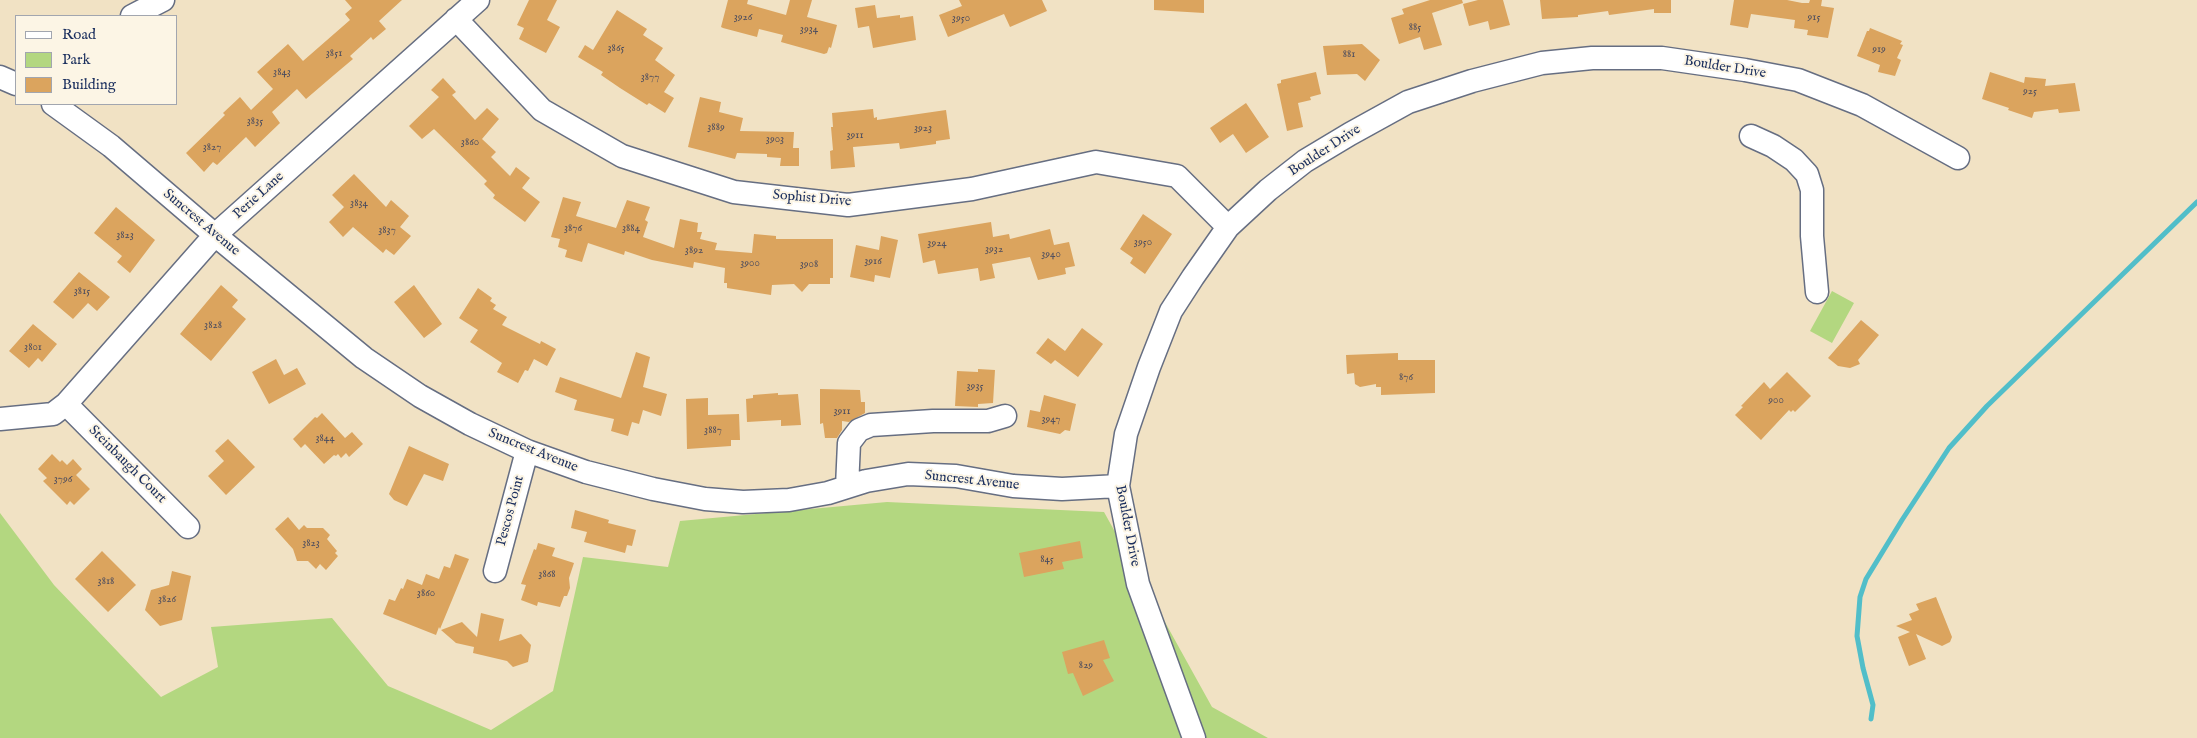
<!DOCTYPE html>
<html>
<head>
<meta charset="utf-8">
<style>
	body { margin:0 }
	#map { position:relative; width:2197px; height:738px; overflow:hidden; background:#f1e2c4; font-family:"IM FELL English",serif }
	canvas { display:block }
	.legend { position:absolute; left:15px; top:15px; width:162px; height:90px; box-sizing:border-box; background:#fcf5e5; border:1px solid #a2a6af; margin:0; padding:6px 9px; list-style:none; font-size:15px; color:#1b2f5e }
	.legend li { display:flex; align-items:center; gap:10px; height:25px }
	.legend b { width:25px; border:1px solid #a2a6af }
</style>
</head>
<body>
<div id="map">
<canvas width="2197" height="738"></canvas>
<ul class="legend">
<li><b style="height:6px;background:#fff"></b>Road</li>
<li><b style="height:14px;background:#b3d780"></b>Park</li>
<li><b style="height:14px;background:#dba45e"></b>Building</li>
</ul>
</div>
<script>
const g = document.querySelector('canvas').getContext('2d');
g.lineJoin = 'round';
function fill(path, color) {
  g.fillStyle = color;
  g.fill(path, 'evenodd');
}
function shape(rows) {
  const path = new Path2D();
  for (const r of rows) {
    path.moveTo(r[0], r[1]);
    for (let i = 2; i < r.length; i += 2) path.lineTo(r[i], r[i + 1]);
  }
  return path;
}
function stroke(path, color, width, dash) {
  g.strokeStyle = color;
  g.lineWidth = width;
  g.lineCap = dash ? 'butt' : 'round';
  g.setLineDash(dash || []);
  g.stroke(path);
}
function label(font, color, halo, rows, align = 'center') {
  g.font = font + ' "IM FELL English",serif';
  g.lineWidth = 4;
  g.setLineDash([]);
  g.textBaseline = 'middle';
  g.strokeStyle = halo;
  g.fillStyle = color;
  for (const [text, x, y, turn = 0] of rows) {
    g.save();
    g.translate(x, y);
    g.rotate((+turn || 0) * Math.PI / 180);
    g.textAlign = isNaN(turn) ? turn : align;
    if (halo) g.strokeText(text, 0, 0);
    g.fillText(text, 0, 0);
    g.restore();
  }
}
fill(shape([
	[1832,291,1854,303,1832,343,1810,331],
	[887,502,1104,512,1212,707,1268,738,0,738,0,513,54,585,161,697,218,667,211,627,332,618,388,686,491,730,553,691,583,557,668,567,680,521]
]), '#b3d780');
stroke(shape([
	[1871,719,1873,705,1863,668,1857,636,1860,597,1866,579,1902,520,1949,448,1987,406,2197,202]
]), '#51bec9', 5);
fill(shape([
	[345,0,402,0,379,21,386,29,373,40,371,37,350,56,353,59,334,75,306,99,297,89,272,112,280,123,255,147,246,137,217,165,213,162,204,172,186,153,225,115,223,113,240,97,251,110,273,89,257,72,288,44,303,61,350,20,345,14,352,8],
	[529,0,557,0,547,20,560,27,546,53,519,39,524,28,517,25],
	[728,0,748,0,747,4,786,15,790,0,812,0,807,17,837,25,831,48,829,47,827,53,824,54,781,42,783,35,759,29,757,37,723,28,721,27],
	[959,0,1042,0,1047,11,1010,27,1004,14,948,37,939,15,962,6],
	[1154,0,1204,0,1204,13,1154,10],
	[1430,0,1462,0,1463,3,1432,13,1442,45,1424,50,1420,37,1399,44,1391,18,1404,14,1402,9],
	[1478,0,1503,0,1510,25,1490,30,1488,21,1469,26,1463,4],
	[1540,0,1671,0,1671,13,1654,13,1654,9,1609,15,1608,11,1578,15,1578,17,1542,19],
	[1734,0,1787,0,1802,3,1809,3,1810,0,1822,0,1821,6,1834,8,1828,38,1807,35,1808,30,1794,28,1795,20,1751,14,1748,28,1730,25],
	[875,5,877,18,900,15,900,18,913,16,916,40,873,48,869,26,858,28,855,8],
	[617,10,647,29,643,35,663,48,655,60,675,75,664,92,674,98,665,113,649,103,647,105,620,88,601,75,603,72,578,57,585,45,593,50],
	[1870,28,1902,41,1900,44,1903,45,1897,58,1901,60,1895,76,1878,72,1880,65,1857,56,1867,31,1869,31],
	[1362,44,1380,60,1365,81,1357,74,1327,75,1323,46],
	[1316,72,1321,94,1310,97,1311,100,1298,103,1303,127,1287,131,1277,84,1281,83,1281,80],
	[1990,72,2024,83,2025,77,2046,79,2045,86,2075,83,2080,111,2059,113,2058,109,2034,112,2032,118,2008,110,2009,108,1982,99],
	[443,78,456,92,452,95,475,120,487,108,499,119,482,139,496,152,491,157,510,176,516,167,530,178,522,188,540,202,525,222,493,198,495,195,484,184,487,181,434,129,422,139,409,126,439,97,431,90],
	[700,97,721,102,719,112,743,118,740,131,794,132,793,148,799,148,799,166,780,166,781,158,767,157,767,154,737,153,735,159,688,147],
	[1246,103,1269,137,1246,153,1233,134,1220,143,1210,128],
	[873,109,874,118,877,117,877,120,946,110,950,139,936,141,936,144,900,149,899,143,853,147,855,167,831,169,830,151,833,150,831,127,833,127,832,113],
	[354,174,386,207,391,200,409,216,400,227,411,236,394,255,386,249,383,253,353,227,343,237,329,222,344,207,332,195],
	[563,197,581,202,576,216,616,228,627,200,650,207,645,220,648,222,643,237,674,248,680,219,698,223,697,232,702,232,700,239,717,243,715,250,752,253,754,234,776,236,776,239,833,239,833,278,830,278,830,284,809,284,802,292,794,284,772,285,771,295,727,288,727,283,724,283,725,268,694,262,693,268,652,260,625,251,624,255,588,243,582,262,565,257,567,250,558,247,560,239,551,237],
	[116,207,155,240,130,273,117,262,122,256,94,233],
	[1143,214,1172,234,1145,274,1130,263,1133,258,1120,249],
	[991,222,993,237,1009,234,1010,239,1050,229,1054,245,1069,242,1075,266,1065,268,1066,274,1038,280,1030,257,992,264,995,278,980,281,978,268,938,274,935,260,923,263,918,234],
	[881,236,898,240,890,278,875,275,874,282,850,277,856,245,879,250],
	[79,272,110,297,97,311,88,303,73,319,53,302],
	[221,285,238,300,232,307,246,319,211,361,180,334],
	[414,285,442,324,424,338,394,302],
	[478,288,492,298,490,301,496,305,493,309,507,317,502,325,540,344,541,341,556,349,547,366,534,359,528,371,525,370,518,383,497,372,502,363,470,342,478,330,459,318],
	[1861,320,1879,335,1858,360,1860,364,1850,368,1838,366,1828,358],
	[33,324,57,344,42,362,38,358,29,368,9,351],
	[1082,328,1103,344,1078,377,1055,360,1051,364,1036,353,1048,338,1065,351],
	[636,352,650,357,643,387,667,394,661,416,643,410,639,424,632,422,628,436,611,431,614,419,574,410,577,400,555,392,560,377,621,398],
	[1398,353,1398,360,1435,360,1435,393,1381,395,1381,387,1376,387,1376,384,1360,387,1355,384,1354,373,1347,374,1346,355],
	[276,359,284,375,297,368,306,384,269,404,252,372],
	[978,369,995,370,993,403,978,404,978,407,955,406,957,371,978,372],
	[1787,372,1811,396,1795,412,1793,410,1791,412,1789,410,1761,440,1735,415,1743,407,1741,406,1764,382,1770,389],
	[820,389,860,390,861,402,865,402,865,413,849,422,842,421,842,430,837,438,825,438,823,423,820,424],
	[778,393,778,395,798,394,801,425,781,426,781,420,747,422,746,399,753,398,753,395],
	[1044,395,1076,404,1070,431,1065,430,1060,434,1027,427,1030,410,1040,412],
	[708,398,708,415,739,414,740,440,731,440,731,446,687,449,686,399],
	[322,413,345,438,352,432,363,444,349,457,346,453,341,458,338,454,336,456,334,455,324,464,305,444,301,448,293,439,315,417,317,418],
	[228,439,255,467,226,495,208,476,224,461,215,451],
	[409,446,449,464,443,481,424,474,407,506,394,500,389,494],
	[52,454,60,462,62,460,67,465,73,459,82,469,76,475,90,489,74,505,70,501,67,505,43,481,47,478,38,469],
	[575,510,609,520,608,523,636,530,632,546,627,545,625,553,584,542,587,532,571,528],
	[288,517,299,530,304,525,307,528,323,528,330,535,327,539,337,551,335,553,338,556,326,570,320,564,316,569,308,561,297,561,293,549,275,529],
	[1080,541,1083,558,1062,562,1064,569,1024,577,1019,553],
	[538,543,555,548,552,556,574,563,569,578,570,588,567,596,564,596,560,607,538,602,537,606,521,600,526,585,521,584,534,549,536,550],
	[102,551,136,585,108,612,75,579],
	[455,554,469,559,440,629,439,627,436,635,383,614,389,599,395,601,401,588,403,589,407,579,422,585,426,574,439,579,444,566,450,568],
	[172,571,191,576,182,620,160,626,145,610,151,590,169,585],
	[1936,597,1952,637,1950,642,1942,646,1916,634,1926,659,1909,666,1898,637,1910,632,1896,626,1912,620,1909,614,1919,610,1916,604],
	[481,613,504,619,499,641,521,634,531,645,528,662,513,667,507,661,473,653,474,647,456,643,441,630,462,622,477,637],
	[1104,640,1110,658,1103,660,1114,681,1083,696,1073,673,1068,674,1062,652]
]), '#dba45e');
const minor = shape([
	[132,16,163,0],
	[456,19,542,110,622,156,734,192,848,205,972,189,1096,162,1177,176,1228,227],
	[0,77,16,84],
	[53,104,111,146,215,235,364,358,420,396,470,424,527,451,586,472,653,489,705,499,743,502,789,500,828,493,866,481,908,474,956,476,1013,486,1062,489,1118,486],
	[1751,136,1773,146,1794,160,1807,174,1812,190,1812,236,1817,292],
	[66,404,188,527],
	[0,419,53,414,66,404,215,235,478,0],
	[847,487,849,443,859,430,871,425,933,421,988,421,1005,416],
	[495,571,527,451],
	[1194,738,1138,584,1118,486,1126,434,1149,367,1171,311,1193,277,1228,227,1268,190,1305,161,1350,134,1408,102,1472,81,1542,63,1592,58,1662,58,1745,70,1798,80,1862,105,1958,158]
]);
stroke(minor, '#666e82', 25);
stroke(minor, '#fff', 22);
label('11px', '#4b4c5e', null, [
	["3926",743,18],
	["915",1814,18],
	["3950",961,19],
	["885",1415,28],
	["3934",809,30],
	["3865",616,49],
	["919",1879,50],
	["3851",334,54],
	["881",1349,55],
	["3843",282,73],
	["3877",650,78],
	["925",2030,92],
	["3835",255,122],
	["3889",716,128],
	["3923",923,129],
	["3911",855,136],
	["3903",775,140],
	["3860",470,143],
	["3827",212,148],
	["3834",359,204],
	["3876",573,229],
	["3884",631,229],
	["3837",387,231],
	["3823",125,236],
	["3950",1143,243],
	["3924",937,244],
	["3932",994,250],
	["3892",694,251],
	["3940",1051,255],
	["3916",873,262],
	["3900",750,264],
	["3908",809,265],
	["3815",82,292],
	["3828",213,326],
	["3801",33,348],
	["876",1406,378],
	["3935",975,387],
	["900",1776,401],
	["3911",842,412],
	["3947",1051,420],
	["3887",713,431],
	["3844",325,439],
	["3796",63,480],
	["3823",311,544],
	["845",1047,560],
	["3868",547,575],
	["3818",106,582],
	["3860",426,594],
	["3826",167,600],
	["829",1086,666]
]);
label('14px', '#1b2f5e', '#fcf5e5', [
	["Boulder Drive",1725,68,9],
	["Boulder Drive",1325,151,-33],
	["Perie Lane",259,196,-42],
	["Sophist Drive",812,199,5],
	["Suncrest Avenue",201,223,40],
	["Suncrest Avenue",533,451,22],
	["Steinbaugh Court",127,465,45],
	["Suncrest Avenue",972,481,6],
	["Pescos Point",511,511,-75],
	["Boulder Drive",1127,526,79]
]);
</script>
</body>
</html>
